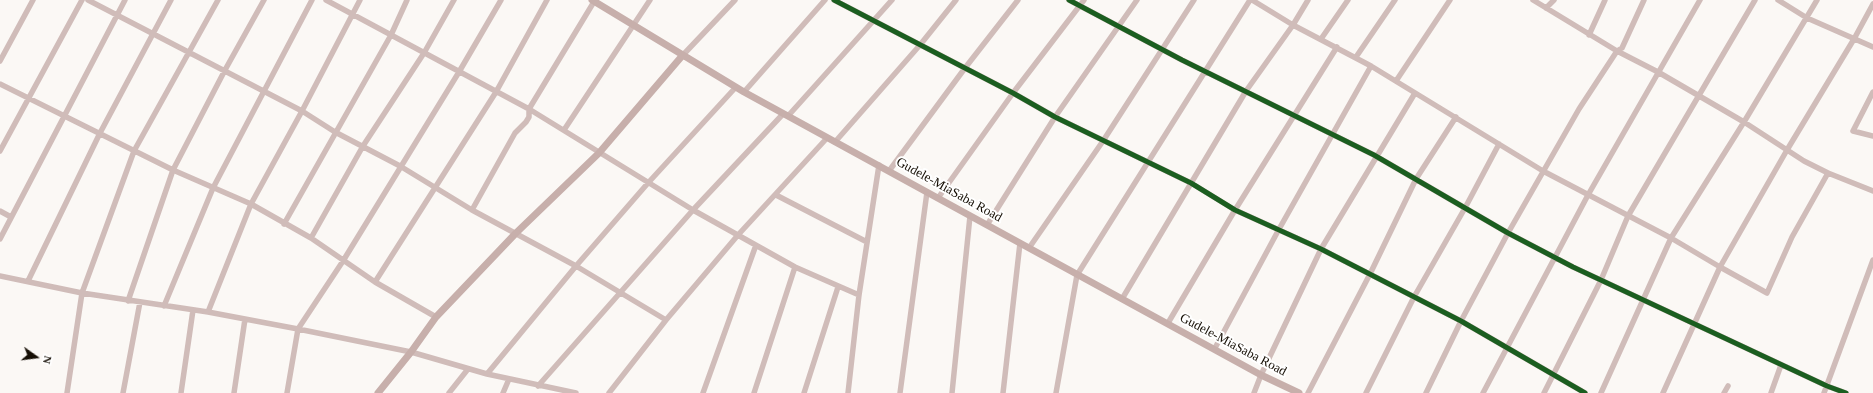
<!DOCTYPE html>
<html>
<head>
<meta charset="utf-8">
<style>
	body { margin:0 }
	#map { position:relative; width:1873px; height:393px; overflow:hidden; background:#fbf8f5; font-family:"Times New Roman",serif }
	canvas { display:block }
	.north { position:absolute; left:16px; top:337px; width:40px; height:40px; -webkit-text-stroke:3px #fff; paint-order:stroke; rotate:104deg; font-size:11px; font-weight:700; line-height:16px; text-align:center; color:#150e04 }
	.north::after { content:''; display:block; margin:auto; width:14px; height:18px; background:#150e04; clip-path:polygon(50% 0,100% 100%,50% 72%,0 100%) }
</style>
</head>
<body>
<div id="map">
<canvas width="1873" height="393"></canvas>
<div class="north">N</div>
</div>
<script>
const g = document.querySelector('canvas').getContext('2d');
g.lineJoin = 'round';
function shape(rows) {
  const path = new Path2D();
  for (const r of rows) {
    path.moveTo(r[0], r[1]);
    for (let i = 2; i < r.length; i += 2) path.lineTo(r[i], r[i + 1]);
  }
  return path;
}
function stroke(path, color, width, dash) {
  g.strokeStyle = color;
  g.lineWidth = width;
  g.lineCap = dash ? 'butt' : 'round';
  g.setLineDash(dash || []);
  g.stroke(path);
}
function label(font, color, halo, rows, align = 'center') {
  g.font = font + ' "Times New Roman",serif';
  g.lineWidth = 4;
  g.setLineDash([]);
  g.textBaseline = 'middle';
  g.strokeStyle = halo;
  g.fillStyle = color;
  for (const [text, x, y, turn = 0] of rows) {
    g.save();
    g.translate(x, y);
    g.rotate((+turn || 0) * Math.PI / 180);
    g.textAlign = isNaN(turn) ? turn : align;
    if (halo) g.strokeText(text, 0, 0);
    g.fillText(text, 0, 0);
    g.restore();
  }
}
stroke(shape([
	[88,0,302,111,335,132,400,166,472,210,576,266,666,320],
	[326,0,529,109,693,210,795,267,859,295],
	[834,0,1013,93,1055,117,1191,183,1235,210,1321,249,1461,321,1585,393],
	[1069,0,1182,60,1374,155,1508,233,1573,267,1827,386,1846,393],
	[1252,0,1293,25,1371,66,1543,171,1671,238,1720,267,1767,293,1792,237,1828,173],
	[1533,0,1617,51,1658,72,1744,122,1804,161,1828,173,1873,191],
	[1778,0,1807,18,1873,47],
	[1546,8,1554,0],
	[1589,35,1605,0],
	[1321,39,1348,0],
	[682,56,735,0],
	[1356,57,1395,0],
	[0,61,33,0],
	[1396,81,1450,0],
	[0,84,173,170,251,204,311,238,375,282,436,317],
	[744,92,825,0],
	[1873,92,1853,131,1873,136],
	[788,116,892,0],
	[564,130,650,0],
	[835,142,920,45,956,0],
	[0,151,82,0],
	[889,171,965,68,1018,0],
	[776,195,867,242],
	[938,198,1013,93,1084,0],
	[472,210,515,133,526,122,529,117,529,109,595,0],
	[0,211,11,217],
	[284,224,391,35,407,0],
	[987,225,1055,117,1137,0],
	[311,238,363,146,424,53,454,0],
	[0,239,125,0],
	[1029,248,1103,141,1194,0],
	[0,276,82,293,208,312,298,329,411,352,487,374,576,393],
	[28,281,100,133,171,0],
	[375,282,496,92,547,0],
	[1122,299,1246,91,1293,25,1308,0],
	[128,301,173,170,225,70,264,0],
	[164,306,213,188,312,0],
	[208,312,251,204,302,111,360,0],
	[1168,323,1235,210,1337,47],
	[1215,348,1278,231,1371,66],
	[487,374,576,266,648,183,736,87],
	[538,386,693,210,783,114],
	[67,393,82,293,134,151,218,0],
	[123,393,140,302],
	[181,393,193,310],
	[234,393,245,319],
	[287,393,298,329,343,261,459,72,501,0],
	[449,393,468,369],
	[503,393,509,379],
	[609,393,666,320,738,235,827,138],
	[703,393,756,245],
	[754,393,795,267],
	[804,393,838,287],
	[848,393,859,295,879,165],
	[900,393,927,192],
	[952,393,970,216],
	[1003,393,1020,243],
	[1056,393,1077,275,1250,0],
	[1254,393,1261,375,1321,249,1415,93],
	[1308,393,1370,274,1416,179,1456,117],
	[1366,393,1414,297,1465,208,1499,144],
	[1426,393,1461,321,1508,233,1579,109,1617,51,1622,48,1644,0],
	[1483,393,1588,195,1700,0],
	[1544,393,1601,280,1628,216,1755,0],
	[1601,393,1671,238,1744,122,1817,0],
	[1663,393,1720,267,1787,150,1854,39,1873,4],
	[1724,393,1728,386],
	[1771,393,1781,365],
	[1824,393,1873,260]
]), '#d0bcb9', 5.5);
stroke(shape([
	[592,0,744,92,1261,375,1299,393],
	[378,393,411,352,436,317,516,233,599,153,682,56]
]), '#c7afab', 7);
stroke(shape([
	[834,0,1013,93,1055,117,1191,183,1235,210,1321,249,1461,321,1585,393],
	[1069,0,1182,60,1374,155,1508,233,1573,267,1827,386,1846,393]
]), '#1b5e20', 5);
label('13px', '#150e04', '#fff', [
	["Gudele-MiaSaba Road",949,190,29],
	["Gudele-MiaSaba Road",1233,345,28]
]);
</script>
</body>
</html>
